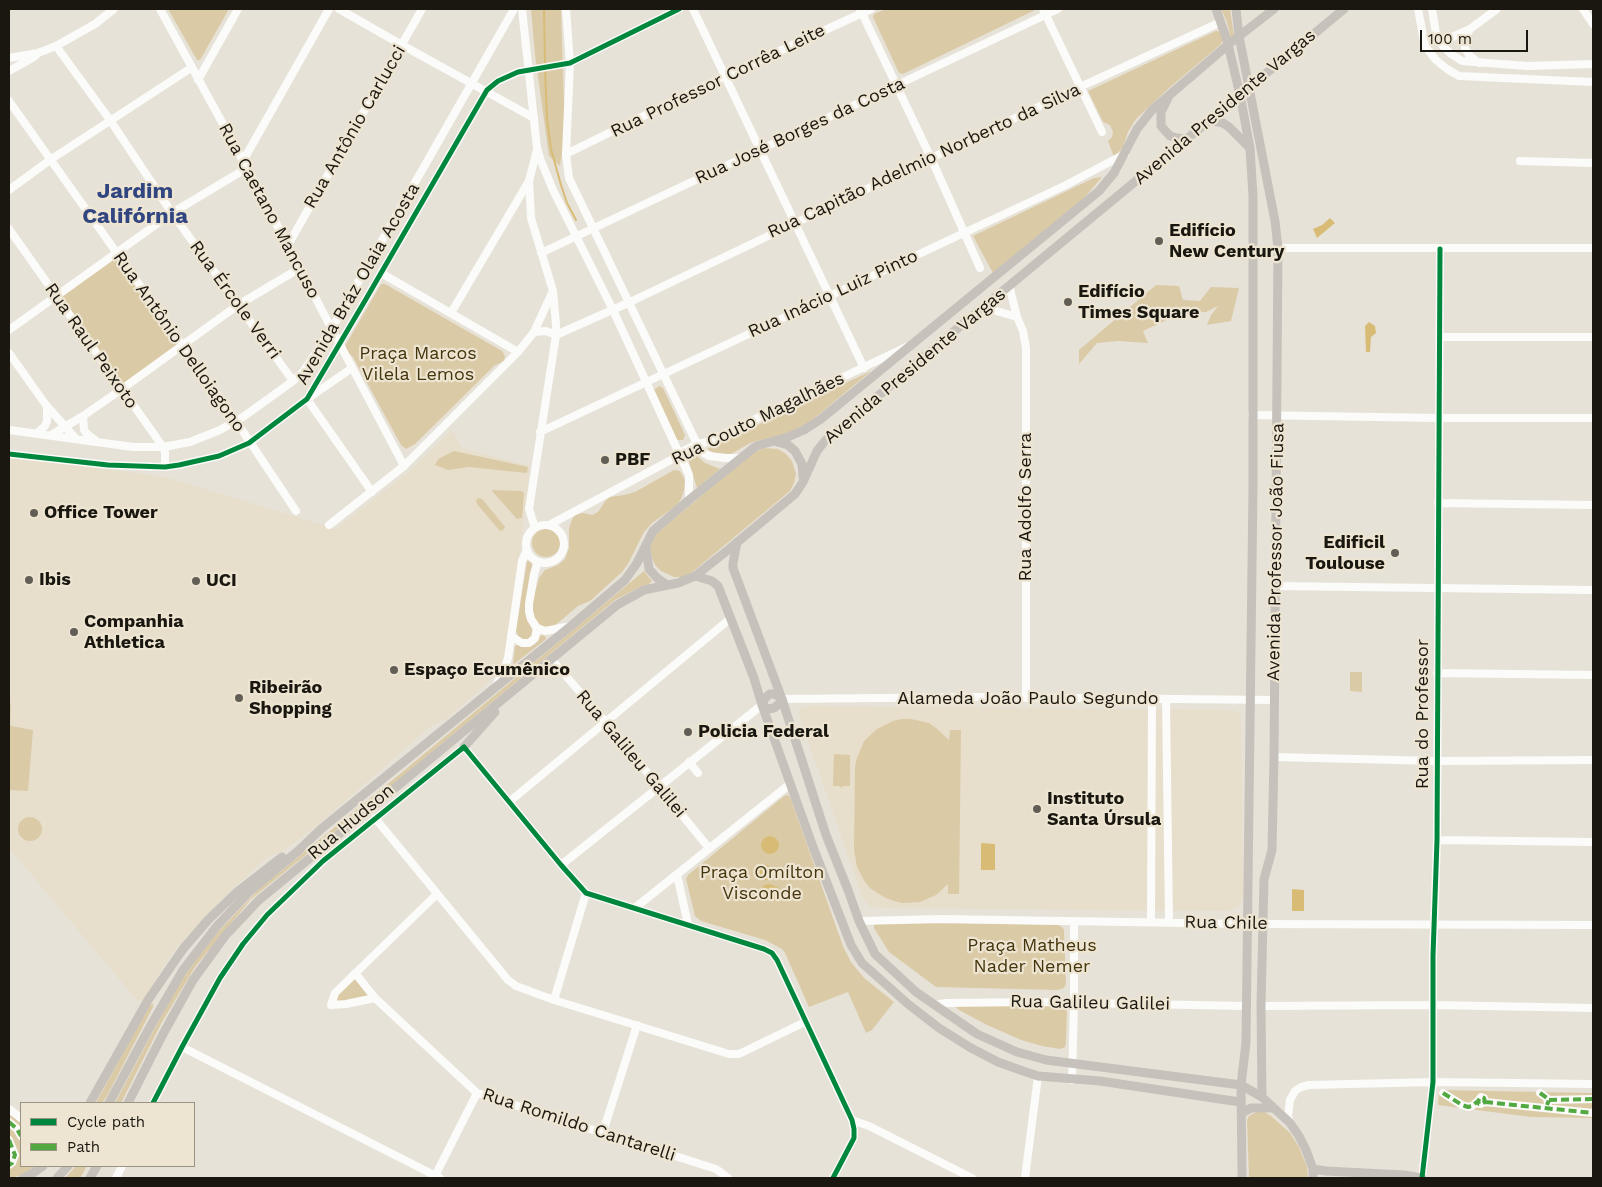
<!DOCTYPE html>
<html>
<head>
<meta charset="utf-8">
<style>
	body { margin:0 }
	#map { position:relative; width:1602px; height:1187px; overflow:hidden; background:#e7e2d8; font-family:"Work Sans",sans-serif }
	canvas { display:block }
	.frame { position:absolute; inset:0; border:10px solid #1a1710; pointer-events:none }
	.legend { position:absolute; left:20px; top:1102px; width:175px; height:65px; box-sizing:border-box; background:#ede5d2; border:1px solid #999384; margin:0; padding:6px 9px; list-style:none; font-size:15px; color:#1a1710 }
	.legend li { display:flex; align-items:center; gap:10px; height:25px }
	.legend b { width:25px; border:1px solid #999384 }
	.scale { position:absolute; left:1420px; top:30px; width:108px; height:22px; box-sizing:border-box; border:2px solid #1a1710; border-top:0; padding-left:6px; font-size:15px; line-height:18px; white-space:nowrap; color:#1a1710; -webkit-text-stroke:4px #ede5d2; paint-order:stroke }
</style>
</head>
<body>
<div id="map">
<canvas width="1602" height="1187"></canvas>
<div class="frame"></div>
<ul class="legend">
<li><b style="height:6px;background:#00873e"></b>Cycle path</li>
<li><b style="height:6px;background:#52a942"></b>Path</li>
</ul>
<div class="scale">100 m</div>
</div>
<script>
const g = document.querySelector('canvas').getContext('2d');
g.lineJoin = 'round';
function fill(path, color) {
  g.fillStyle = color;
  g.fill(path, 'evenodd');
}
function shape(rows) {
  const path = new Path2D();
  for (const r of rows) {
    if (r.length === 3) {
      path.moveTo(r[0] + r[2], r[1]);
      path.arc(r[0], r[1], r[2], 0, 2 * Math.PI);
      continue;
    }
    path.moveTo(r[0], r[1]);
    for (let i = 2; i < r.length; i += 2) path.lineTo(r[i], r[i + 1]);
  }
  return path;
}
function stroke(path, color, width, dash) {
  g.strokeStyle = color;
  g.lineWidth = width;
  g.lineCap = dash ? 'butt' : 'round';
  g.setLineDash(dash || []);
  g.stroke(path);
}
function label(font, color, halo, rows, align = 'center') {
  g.font = font + ' "Work Sans",sans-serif';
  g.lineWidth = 4.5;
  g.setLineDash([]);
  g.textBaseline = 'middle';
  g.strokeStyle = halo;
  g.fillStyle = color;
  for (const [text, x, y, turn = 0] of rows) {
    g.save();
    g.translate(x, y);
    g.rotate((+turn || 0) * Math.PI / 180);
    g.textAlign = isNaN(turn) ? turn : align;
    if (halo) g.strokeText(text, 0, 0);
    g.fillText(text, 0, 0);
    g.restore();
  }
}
fill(shape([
	[452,430,462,448,530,466,518,567,506,649,501,666,494,677,446,719,432,725,315,827,283,851,269,856,233,888,185,938,169,957,143,1001,137,1000,9,848,9,459,64,463,169,478,336,529,411,470],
	[806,706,1233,710,1239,713,1241,720,1243,898,1239,906,1229,911,877,908,869,906,863,899,799,715,799,709]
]), '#e7decb');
fill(shape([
	[168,9,229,9,200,60,197,60],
	[531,9,561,9,565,134,560,166,549,156,535,55],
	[886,9,1035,9,1033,11,903,74,899,73,873,17,874,14],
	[1221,9,1230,9,1234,36,1231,38,1227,22],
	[1216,31,1223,32,1224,39,1220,45,1169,88,1136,119,1128,132,1123,147,1114,157,1108,141,1112,137,1113,132,1110,125,1103,122,1088,91],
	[1102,177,1085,197,993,273,973,236,1094,178],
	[117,253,183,346,122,389,56,296],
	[381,284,385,284,502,351,505,356,504,361,494,366,415,444,406,449,401,445,353,357,347,352,345,346],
	[1156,285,1179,286,1183,300,1200,301,1211,287,1239,288,1231,321,1207,325,1211,315,1218,306,1206,312,1182,313,1143,331,1148,343,1118,341,1097,343,1079,364,1079,350],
	[871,371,811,421,795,430,778,436,752,442,731,454,714,453,707,449],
	[659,386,663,388,685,435,683,440,677,440,654,390],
	[764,448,778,449,786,454,792,461,796,474,794,483,790,491,691,573,683,577,674,577,661,571,655,565,650,552,651,543,655,535,752,453],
	[454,451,528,467,527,473,469,467,448,470,435,465,438,459],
	[691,453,694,453,705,463,720,469,697,488,688,458,688,454],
	[674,470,680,471,685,480,684,490,681,499,676,506,652,523,644,532,628,564,622,572,590,601,578,606,553,627,547,628,537,623,533,615,531,607,539,578,545,570,558,565,565,559,569,548,569,528,574,515,583,513,592,515,598,512,606,500,610,497,624,495,635,492],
	[492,490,521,491,524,493,522,518,517,519,493,492],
	[478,498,482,499,505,527,503,530,500,531,477,504,476,500],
	[546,543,14],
	[527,561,531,562,532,566,525,610,526,617,533,632,532,637,526,641,519,638,516,631],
	[644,571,652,581,649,584,636,589,615,600,392,785,251,899,195,967,162,1022,121,1103,115,1103,172,996,191,966,218,932,259,889,400,774],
	[542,635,545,636,546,639,513,665,515,646,517,645,527,646,534,645,539,640,539,637],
	[1350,672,1362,672,1362,692,1350,691],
	[9,701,11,704,10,724,11,726,33,730,28,791,9,790],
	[902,719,911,719,929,723,936,728,949,740,950,730,961,730,959,894,948,894,948,884,936,895,920,902,902,903,894,901,886,898,871,889,865,882,857,867,854,850,855,767,857,758,864,741,877,729,893,721],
	[834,754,850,755,850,786,843,786,842,788,839,786,833,786],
	[788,795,790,797,843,946,851,962,864,978,894,1002,872,1030,866,1033,848,992,809,1007,785,953,782,949,765,940,701,921,695,916,686,879,688,875,784,796],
	[30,829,12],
	[878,922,1058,925,1062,927,1064,930,1066,984,1064,988,1058,990,936,987,889,952,874,928,874,924],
	[354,974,373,997,332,1003],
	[153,1003,153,1007,107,1096,102,1103,96,1103,148,1007],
	[1059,1005,1064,1007,1067,1011,1066,1042,1065,1047,1060,1049,1042,1046,1021,1040,985,1024,959,1010,955,1006],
	[1439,1090,1593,1093,1593,1118,1531,1117,1438,1105],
	[1258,1111,1264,1112,1271,1116,1290,1133,1299,1147,1307,1167,1308,1178,1249,1178,1247,1120,1249,1116],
	[9,1114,21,1123,21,1166,35,1166,23,1174,13,1178,9,1178],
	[76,1166,87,1166,80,1178,65,1178]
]), '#dbcaa6');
fill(shape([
	[1330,218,1335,223,1317,238,1313,229,1322,225],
	[1369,322,1375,326,1376,333,1371,337,1370,352,1366,352,1365,326],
	[770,845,9],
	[981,843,995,844,995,870,981,870],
	[762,864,768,865,773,870,773,876,769,880,765,880,758,874,759,868],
	[770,884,777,887,784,893,782,898,776,901,768,898,763,893,761,889,764,885],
	[1292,889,1304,890,1304,911,1292,911]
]), '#d8bc76');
stroke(shape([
	[544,9,545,65],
	[545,70,547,119,551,149,561,185,567,203,576,220]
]), '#d8bc76', 2);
stroke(shape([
	[160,9,247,168,404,466],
	[339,9,402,45,534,118],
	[522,9,537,148,541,161,553,190,613,310,689,475,689,500],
	[566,9,570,63,566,154,569,178,697,444,704,453,709,456,725,458,740,458],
	[693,9,864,368],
	[860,9,931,158,980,268],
	[1043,9,1102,132],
	[1418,9,1425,46,1436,60,1447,69,1459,76,1593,82],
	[1432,9,1437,40,1451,54,1462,61,1527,66,1593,64],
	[1583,9,1593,24],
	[1470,29,1464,41,1465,48,1469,55,1479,63],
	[1437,40,1448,39,1470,29,1497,9],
	[56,46,110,120,172,213,293,381],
	[9,58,38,53],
	[9,71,34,57,38,53,56,46,95,24,114,9],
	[198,80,238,9],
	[9,101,236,421,296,511],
	[566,154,725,76,871,9],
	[243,161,329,9],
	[1520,161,1593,163],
	[529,181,531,218,553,291,556,324,556,335,529,509,535,528],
	[9,190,50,160,191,68],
	[9,229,163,447,165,452,165,467],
	[288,245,422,9],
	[1278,248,1593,248],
	[541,253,1058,9],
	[381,273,518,352],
	[1009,285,1017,317,1023,331,1026,348,1026,698],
	[983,307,1017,317],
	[451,313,529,181,537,150],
	[9,330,172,213,247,168],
	[534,332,546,331,556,335,628,303,1080,87,1221,22],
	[1440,337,1593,337],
	[9,353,46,405,76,439],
	[352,368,307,399,372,492],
	[1252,415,1439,418,1593,418],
	[83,416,84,430,87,434,95,440],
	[9,430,133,447,163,447,190,442,220,430,243,417,293,381,302,373,309,363,332,328,514,9],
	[540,432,1064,186,1125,154],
	[37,433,45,426,47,421,47,407],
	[51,435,83,416,122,389,238,305,300,268],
	[9,454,108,465,165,467,179,465,219,456,249,443,307,399,366,299,487,90,498,81,518,72,570,63,679,9],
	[1438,503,1593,505],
	[545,544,19],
	[329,525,404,466,518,352,534,332,552,293],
	[549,525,671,460,679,453,697,444,707,442,906,347],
	[538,562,534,574,529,604,529,611,531,619,537,628,545,631,571,626],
	[1275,586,1593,590],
	[511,636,522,643,529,643,535,638,537,628],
	[552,660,605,721,709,848],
	[1437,673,1593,675],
	[496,686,504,669,508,658,522,561,527,550],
	[782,699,980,697,1274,700],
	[1166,699,1169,922],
	[1274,757,1437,761,1593,760],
	[689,762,698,773],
	[509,802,731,618],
	[375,818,508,980,516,986,554,1000,729,1054,739,1054,805,1022],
	[1437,840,1593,842],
	[561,865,762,705],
	[677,875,688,924],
	[636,907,790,784],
	[859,921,943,919,1247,924,1593,925],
	[1151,922,1152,699],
	[355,973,375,998,477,1093,716,1169,728,1178],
	[375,998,346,1004,331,1005,335,993,437,894],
	[554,1000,586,893],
	[935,1005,946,1003,1033,1002,1245,1006],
	[1261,1006,1432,1005,1593,1008],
	[182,1047,440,1178],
	[1072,1080,1074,1002,1074,921],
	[1443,1093,1462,1105,1468,1107,1472,1106,1478,1101,1479,1104,1481,1104,1485,1102,1484,1098,1481,1097,1478,1101],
	[1540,1093,1547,1098,1548,1104],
	[1549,1100,1593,1099],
	[1485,1102,1593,1113],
	[153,1103,182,1047,220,978,243,944,267,915,323,861,464,747,561,865,586,893,764,949,772,953,777,960,852,1120,854,1129,854,1138,833,1178],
	[9,1109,21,1118],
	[852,1120,869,1126,972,1178],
	[9,1122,17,1129,21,1136],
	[1290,1123,1288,1116,1290,1100,1295,1091,1301,1087,1309,1085,1433,1082,1593,1084],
	[603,1132,637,1025],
	[9,1140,15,1155,12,1163,9,1165],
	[435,1176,477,1093],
	[116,1178,122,1166],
	[1025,1178,1038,1076],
	[1422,1178,1433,1082,1433,956,1437,840,1440,249]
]), '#fbfbf9', 8);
stroke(shape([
	[1216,9,1227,40,1240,95,1250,148,1253,196,1253,487,1246,1043,1241,1085,1242,1178],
	[1236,9,1239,36,1275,221,1278,248,1274,757,1272,850,1264,879,1261,1006,1262,1097],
	[1168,98,1161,112,1161,126,1170,136,1177,138,1187,139],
	[1209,120,1223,123,1229,127,1249,147],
	[774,441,788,445,795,451,802,464,803,477],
	[737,542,733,563,733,568,782,699,826,835,848,890,859,921,875,954,916,992,977,1034,1017,1052,1046,1060,1241,1085,1262,1097,1290,1123,1299,1136,1306,1150,1313,1169,1313,1178],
	[646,547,649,569,657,578,667,585],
	[695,576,712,581,718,586,754,678,762,705,813,847,851,945,862,963,908,1004,939,1028,971,1048,998,1062,1023,1071,1038,1076,1100,1081,1240,1102],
	[770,694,775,694,782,699,779,704,774,708,768,709,762,705,765,698,770,694],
	[464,747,495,712],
	[90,1103,148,1000,183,949,208,920,237,892,282,857],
	[109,1103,151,1025,183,970,217,926,250,891,298,851,321,829,571,626,625,580,637,563,653,531,689,500,756,446,788,437,804,430,821,419,1099,191,1114,173,1137,129,1152,110,1229,44,1274,9],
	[128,1103,163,1034,193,980,225,936,259,900,617,605,644,590,678,583,695,576,728,550,795,494,803,482,817,451,825,441,958,328,1344,9],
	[1242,1113,1251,1108,1272,1108],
	[1313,1169,1326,1171,1404,1175,1422,1178],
	[23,1178,30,1175,43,1166],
	[57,1178,68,1166],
	[90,1178,97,1166]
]), '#c6c2bb', 9);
stroke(shape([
	[1443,1093,1462,1105,1468,1107,1472,1106,1478,1101,1479,1104,1481,1104,1485,1102,1484,1098,1481,1097,1478,1101],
	[1540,1093,1547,1098,1549,1100,1547,1105],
	[1549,1100,1593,1099],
	[1485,1102,1593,1113],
	[9,1122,17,1129,21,1136],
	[9,1140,15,1155,12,1163,9,1165]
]), '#52a942', 4, [8, 4]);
stroke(shape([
	[9,454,108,465,165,467,179,465,219,456,249,443,307,399,366,299,487,90,498,81,518,72,570,63,679,9],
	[153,1103,182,1047,220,978,243,944,267,915,323,861,464,747,561,865,586,893,764,949,772,953,777,960,852,1120,854,1129,854,1138,833,1178],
	[1422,1178,1433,1082,1433,956,1437,840,1440,249]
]), '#00873e', 5);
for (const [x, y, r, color] of [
	[1159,241,5,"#625e56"],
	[1068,302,5,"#625e56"],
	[605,460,5,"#625e56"],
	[34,513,5,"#625e56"],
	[1395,553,5,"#625e56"],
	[29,580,5,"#625e56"],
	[196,581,5,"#625e56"],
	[74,632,5,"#625e56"],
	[394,670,5,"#625e56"],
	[239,698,5,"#625e56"],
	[688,732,5,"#625e56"],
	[1037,809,5,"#625e56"]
]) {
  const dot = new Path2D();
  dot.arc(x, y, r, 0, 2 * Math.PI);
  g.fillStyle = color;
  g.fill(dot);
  stroke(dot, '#ede5d2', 2);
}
label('18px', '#1a1710', '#ede5d2', [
	["Rua Professor Corrêa Leite",718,81,-26],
	["Avenida Presidente Vargas",1225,107,-40],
	["Rua Antônio Carlucci",355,127,-60],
	["Rua José Borges da Costa",800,131,-25],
	["Rua Capitão Adelmio Norberto da Silva",924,161,-25],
	["Rua Caetano Mancuso",269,211,62],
	["Avenida Bráz Olaia Acosta",358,284,-60],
	["Rua Inácio Luiz Pinto",833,294,-25],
	["Rua Ércole Verri",235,300,54],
	["Rua Antônio Delloiagono",179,342,55],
	["Rua Raul Peixoto",91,346,55],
	["Avenida Presidente Vargas",915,366,-40],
	["Rua Couto Magalhães",758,419,-26],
	["Rua Adolfo Serra",1026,507,-90],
	["Avenida Professor João Fiusa",1276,552,-89],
	["Alameda João Paulo Segundo",1028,699],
	["Rua do Professor",1423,714,-90],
	["Rua Galileu Galilei",631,754,50],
	["Rua Hudson",351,822,-40],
	["Rua Chile",1226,923,1],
	["Rua Galileu Galilei",1090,1003,1],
	["Rua Romildo Cantarelli",579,1125,18]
]);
label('bold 18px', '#1a1710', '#ede5d2', [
	["Edifício",1169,231],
	["New Century",1169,252],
	["Edifício",1078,292],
	["Times Square",1078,313],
	["PBF",615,460],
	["Office Tower",44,513],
	["Edificil",1385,543,"right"],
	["Toulouse",1385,564,"right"],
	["Ibis",39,580],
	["UCI",206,581],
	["Companhia",84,622],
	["Athletica",84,643],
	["Espaço Ecumênico",404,670],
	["Ribeirão",249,688],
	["Shopping",249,709],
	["Policia Federal",698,732],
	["Instituto",1047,799],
	["Santa Úrsula",1047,820]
], 'left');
label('18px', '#45350c', '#ede5d2', [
	["Praça Marcos",418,354],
	["Vilela Lemos",418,375],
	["Praça Omílton",762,873],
	["Visconde",762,894],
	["Praça Matheus",1032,946],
	["Nader Nemer",1032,967]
]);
label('bold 22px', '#314680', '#ede5d2', [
	["Jardim",135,192],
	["Califórnia",135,217]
]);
</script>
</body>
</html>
